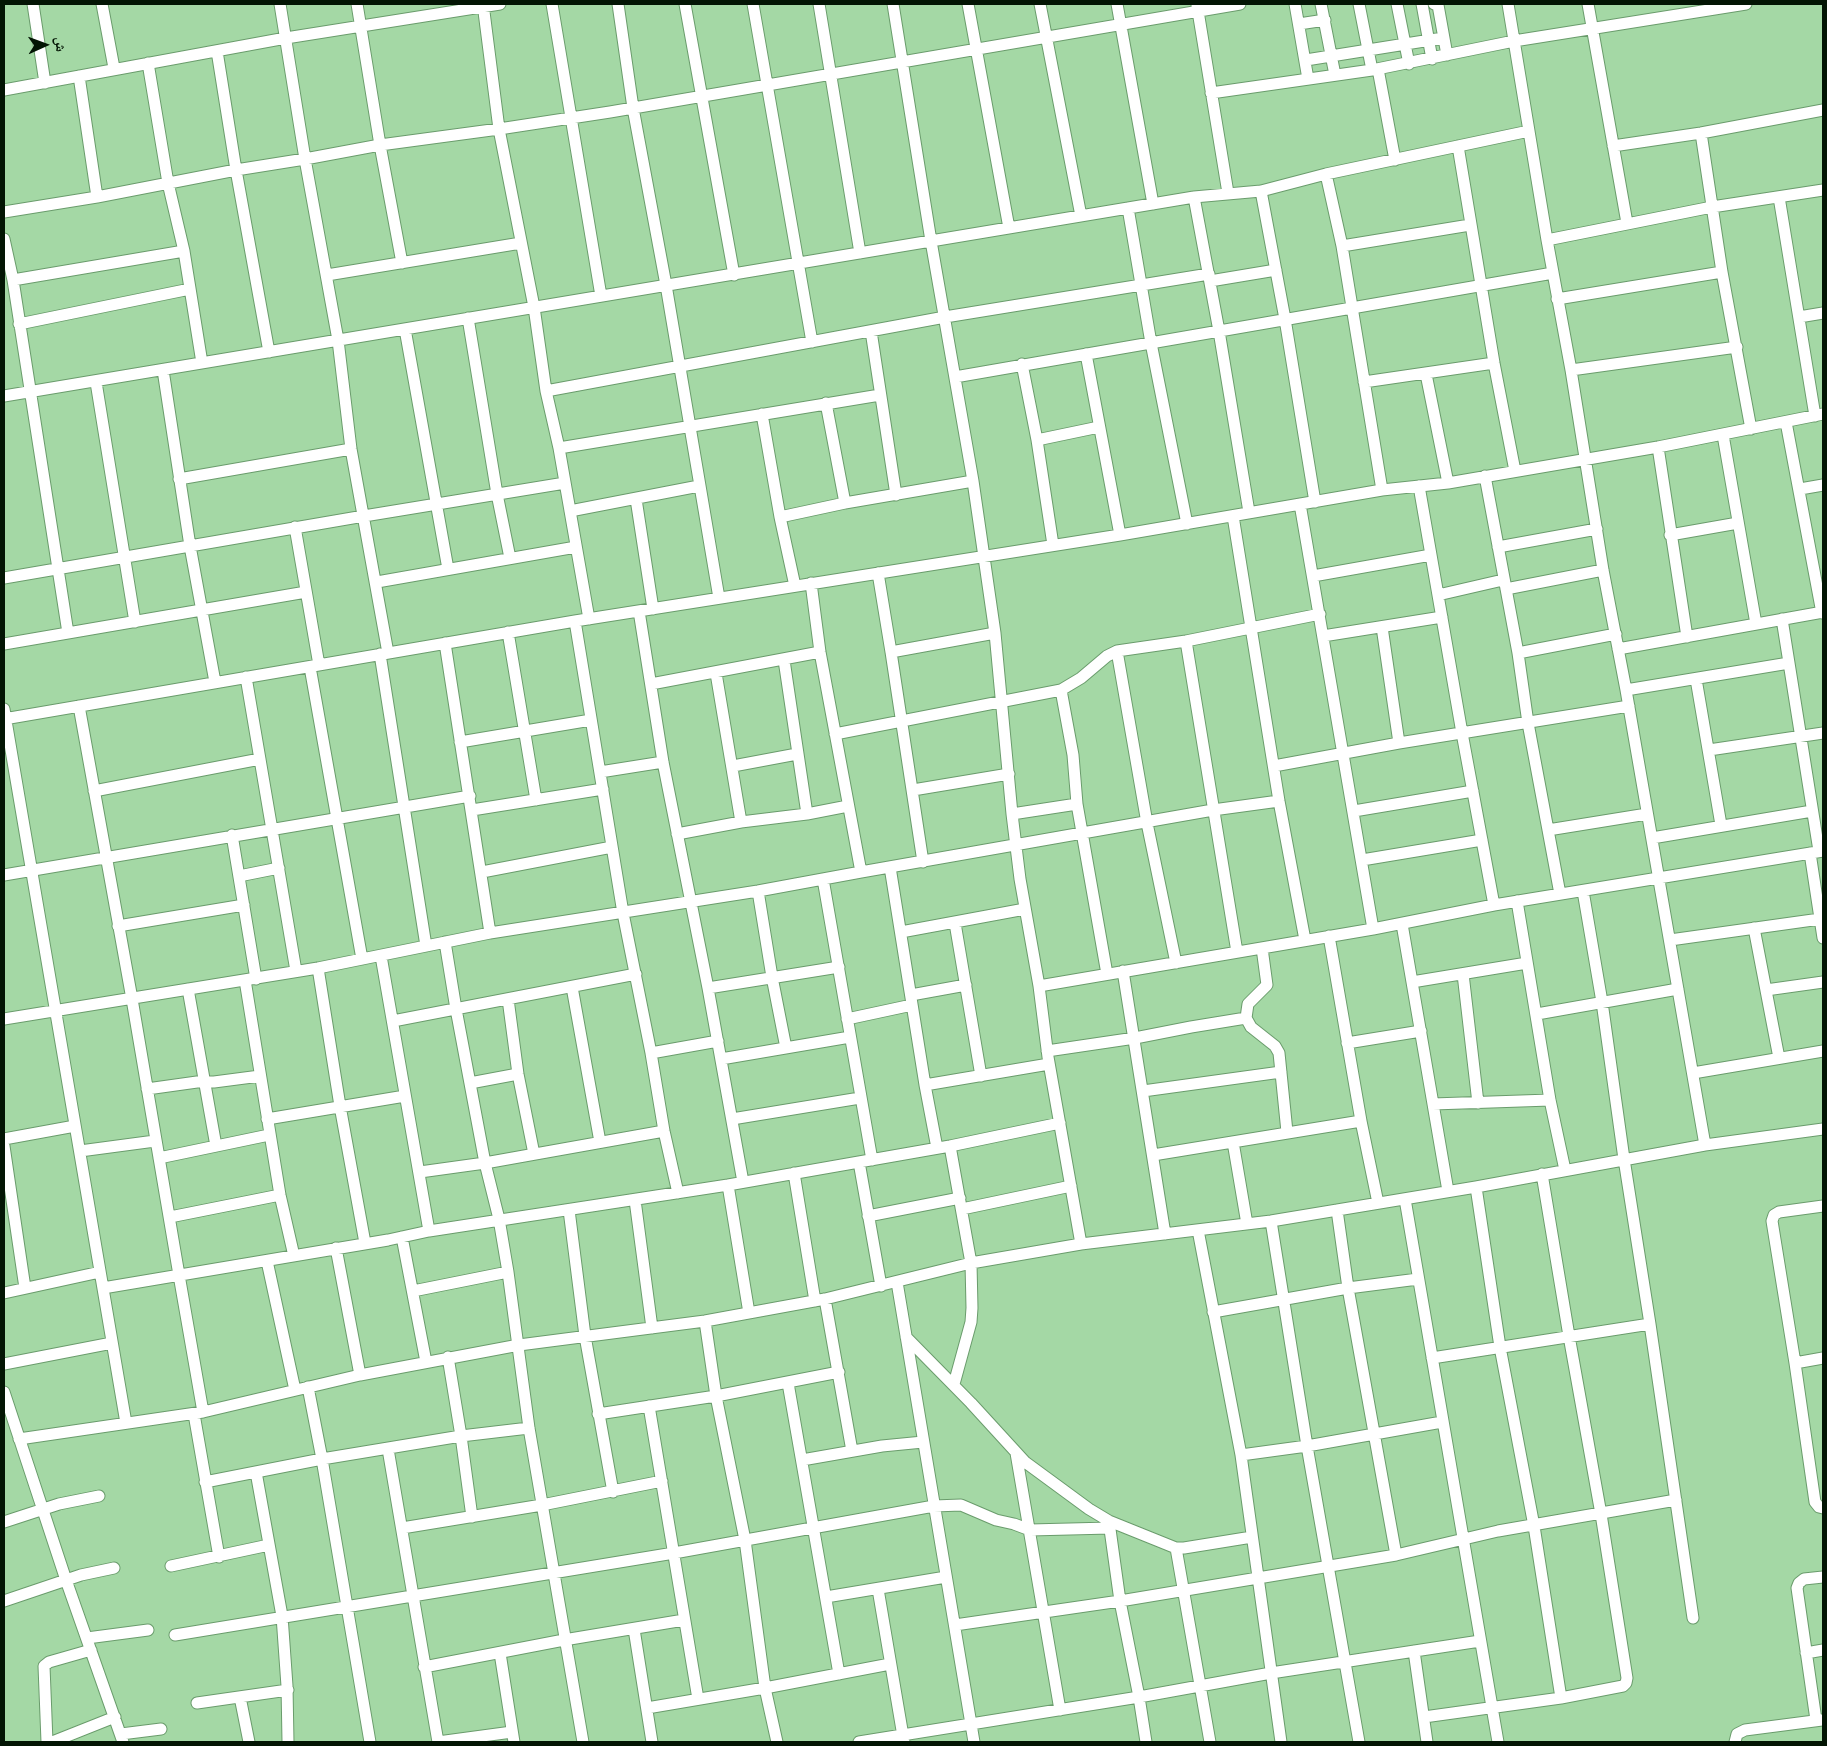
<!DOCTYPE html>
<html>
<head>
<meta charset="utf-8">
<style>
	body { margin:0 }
	#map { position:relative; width:1827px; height:1746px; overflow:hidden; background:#a4d8a5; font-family:Spectral,"Noto Naskh Arabic",serif }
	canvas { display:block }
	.frame { position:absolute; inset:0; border:5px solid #031504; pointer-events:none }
	.north { position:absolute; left:20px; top:20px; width:50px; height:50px; -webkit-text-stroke:4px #a4d8a5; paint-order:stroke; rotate:88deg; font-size:14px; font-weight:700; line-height:20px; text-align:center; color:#031504 }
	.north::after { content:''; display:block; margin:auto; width:18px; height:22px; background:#031504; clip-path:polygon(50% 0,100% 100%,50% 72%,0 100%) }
</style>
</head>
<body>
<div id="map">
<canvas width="1827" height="1746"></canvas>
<div class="frame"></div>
<div class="north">ش</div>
</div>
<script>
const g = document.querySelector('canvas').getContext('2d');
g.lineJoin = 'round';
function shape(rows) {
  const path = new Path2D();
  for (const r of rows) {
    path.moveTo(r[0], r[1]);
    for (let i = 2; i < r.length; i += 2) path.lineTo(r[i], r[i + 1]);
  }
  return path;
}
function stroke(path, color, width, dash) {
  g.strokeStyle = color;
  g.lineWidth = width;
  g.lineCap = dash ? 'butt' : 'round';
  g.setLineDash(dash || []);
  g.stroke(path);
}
const minor = shape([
	[33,4,45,83],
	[102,4,114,68],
	[280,4,305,159,338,340,351,449,388,653],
	[357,4,380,145,402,263],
	[483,4,499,129,534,307,546,391,559,448,589,619],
	[552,4,601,296],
	[618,4,633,108,666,285,719,598],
	[685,4,734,275],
	[753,4,812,342],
	[819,4,860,253],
	[893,4,931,241,973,481,995,633,1012,814,1020,879,1039,986,1048,1057,1081,1244],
	[968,4,1009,228],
	[1040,4,1081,216],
	[1117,4,1153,204],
	[1295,4,1308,79],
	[1321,4,1335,75],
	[1359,4,1372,70],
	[1397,4,1409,64],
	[1422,4,1432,59],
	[1434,4,1438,5,1447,55],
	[1508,4,1547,240,1571,370,1603,570,1626,690,1705,1145],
	[1588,4,1627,223],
	[1197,5,1228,193],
	[1299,24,1325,20],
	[217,51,236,170,269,352],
	[1306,60,1443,38],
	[148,63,168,183,184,251,202,363],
	[1378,69,1395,160],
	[79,76,97,197],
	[4,90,286,38,500,4],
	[1211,93,1372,70,1514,41,1746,4],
	[1701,133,1722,272,1751,429],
	[1458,146,1494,363,1515,471],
	[1613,146,1701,133,1823,110],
	[1326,174,1342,246,1382,490],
	[1261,191,1285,319,1315,502],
	[1194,197,1219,331,1249,512],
	[1779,197,1815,416],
	[1128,208,1151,343,1187,524],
	[4,212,97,197,236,170,305,159,380,145,499,129,610,112,1240,4],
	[4,239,13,280,68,633],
	[1547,240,1712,207,1823,190],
	[1342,246,1470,225],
	[327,275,521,243],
	[13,280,184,251],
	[1210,281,1276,270],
	[1557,299,1722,272],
	[1799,317,1823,313],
	[468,318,497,494,510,558],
	[19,324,190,289],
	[405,329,448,569],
	[871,331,896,495],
	[1086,354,1120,535],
	[1022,364,1037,440,1053,545],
	[163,370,190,546,215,682],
	[1571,370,1737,347],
	[1426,374,1448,483],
	[955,377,1553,273],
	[96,382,135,622],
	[1364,382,1494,363],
	[546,391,945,317,1209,274],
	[4,396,1194,197,1261,191,1326,174,1529,131],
	[826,403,845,503],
	[762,414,780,517,795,586],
	[1786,422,1822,613],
	[1723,435,1756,624],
	[1037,440,1099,427],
	[1658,447,1687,637],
	[559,448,880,395],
	[1485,476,1518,653,1528,723,1560,894],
	[179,479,351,449],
	[1419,486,1462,733,1494,905],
	[1800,489,1823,485],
	[636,499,653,609],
	[1300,504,1373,929],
	[570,511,699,486],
	[1233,516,1279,801,1305,940],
	[780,517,845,503,973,481],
	[295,527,319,665],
	[1670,535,1738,523],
	[1498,547,1597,529],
	[878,573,891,652],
	[1313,576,1431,555],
	[4,578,364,516,565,483],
	[377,582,576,547],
	[811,583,820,652,861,872],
	[1506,589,1603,570],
	[1438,595,1503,580],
	[639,611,663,762,708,988,743,1182],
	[1782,619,1819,851],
	[575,621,623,913,651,1053,664,1131,678,1193],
	[1382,627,1399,743],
	[508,632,536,800],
	[1323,636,1442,617],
	[1186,641,1237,952],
	[445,643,490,933],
	[4,644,306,592],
	[1618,649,1823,612],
	[1117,651,1147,823,1176,963],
	[1518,653,1616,634],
	[380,654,426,946],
	[784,660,807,814],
	[310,667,362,959],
	[716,673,741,822],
	[246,677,296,971],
	[1696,679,1721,825],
	[651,684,820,652],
	[1061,690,1073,755,1077,804,1107,974],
	[1626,690,1789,663],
	[79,706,132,999,179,1275,203,1412],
	[4,709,126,1423],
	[4,719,575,621,1120,535,1382,490,1448,483,1658,447,1823,414],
	[835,734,1061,690,1081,678,1107,656,1117,651,1186,641,1320,614],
	[460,742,591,720],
	[1709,750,1823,733],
	[733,766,797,754],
	[1274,766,1399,743,1629,706],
	[600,772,663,762],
	[913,790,1009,774],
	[94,791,260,759],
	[472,810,603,789],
	[1354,811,1473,791],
	[1012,814,1077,804],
	[1548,830,1647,814],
	[677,834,741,822,807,814,848,806],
	[232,835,256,979],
	[1652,838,1812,811],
	[1810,853,1823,938],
	[1362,860,1482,840],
	[923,862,891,652,995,633],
	[890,867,925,1085,937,1148],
	[482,872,612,847],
	[4,875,470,796],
	[239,876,279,868],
	[823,879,872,1160],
	[758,891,772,977,786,1048],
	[1583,891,1602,1002,1624,1159,1650,1324,1693,1618],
	[1517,901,1550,1100,1565,1170],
	[955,923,981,1076],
	[1402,924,1448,1191],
	[118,926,244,905],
	[1754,928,1779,1058],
	[901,932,1025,909],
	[1329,936,1361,1121,1378,1203],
	[1670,940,1820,919],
	[445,942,456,1009,485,1163,499,1219,508,1272,529,1428,583,1742],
	[1262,948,1267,985,1248,1004,1246,1018,1251,1027,1275,1046,1279,1053,1287,1132],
	[381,956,429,1231],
	[318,968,340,1106,365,1243],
	[1123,971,1165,1234],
	[1463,974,1478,1103],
	[245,980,280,1195,294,1256],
	[1412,982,1527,963],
	[1039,986,1373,929,1494,905,1823,851],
	[572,987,600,1142],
	[708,988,839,967],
	[188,989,216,1146],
	[1766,990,1823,982],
	[911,995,966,985],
	[508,999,518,1074,534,1154],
	[1537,1014,1678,989],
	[4,1019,318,968,490,933,758,891,861,872,1213,810,1279,801],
	[847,1019,912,1005],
	[393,1021,636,974],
	[1347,1043,1421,1031],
	[1047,1051,1135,1038,1191,1027,1246,1018],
	[651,1053,718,1041],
	[721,1059,850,1037],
	[1693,1073,1823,1051],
	[470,1083,518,1074],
	[925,1085,1049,1064],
	[147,1089,197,1082,214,1082,260,1076],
	[1143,1091,1281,1072],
	[1433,1104,1550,1100],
	[267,1119,405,1096],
	[732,1119,860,1098],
	[4,1139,75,1126],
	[1233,1142,1247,1224],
	[4,1146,25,1288],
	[950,1146,971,1263,972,1308,971,1322,954,1384],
	[80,1151,155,1141],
	[1153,1155,1361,1121],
	[159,1158,269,1135],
	[859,1162,881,1286],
	[420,1172,485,1163,664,1131],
	[794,1173,815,1301],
	[728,1185,749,1313],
	[1476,1187,1500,1347,1534,1526,1561,1698],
	[1405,1199,1498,1742],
	[635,1200,652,1328],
	[1823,1206,1779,1212,1774,1215,1772,1221,1795,1363,1815,1502,1819,1507,1823,1508],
	[962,1209,1071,1186],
	[569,1210,585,1336,613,1492],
	[1337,1210,1348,1288,1396,1555],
	[868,1216,960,1198],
	[170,1217,280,1195],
	[1271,1221,1307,1446,1359,1742],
	[1198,1230,1241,1455,1281,1742],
	[402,1237,426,1362],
	[336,1248,360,1375],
	[267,1261,295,1390],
	[897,1282,974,1742],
	[103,1288,388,1240,429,1231,728,1185,950,1146,1060,1123],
	[413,1291,508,1272],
	[4,1293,100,1272],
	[825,1299,852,1451],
	[1213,1312,1348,1288,1418,1279],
	[705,1321,716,1396,745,1540,765,1688,777,1742],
	[906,1337,971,1403,1025,1462,1089,1509,1109,1521,1176,1548,1184,1548,1252,1537],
	[448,1357,461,1436,472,1517],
	[1432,1358,1650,1324],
	[1795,1363,1823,1358],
	[4,1364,112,1343],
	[788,1383,839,1674],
	[308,1387,322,1459,370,1742],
	[4,1392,66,1580,123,1742],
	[649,1406,698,1699],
	[194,1414,219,1557],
	[598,1414,716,1396,839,1372],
	[19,1439,203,1412,360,1375,519,1345,705,1321,825,1299,971,1263,1081,1244,1271,1221,1476,1187,1705,1145,1823,1129],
	[388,1449,438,1742],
	[1016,1453,1060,1710],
	[1241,1455,1307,1446,1442,1422],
	[802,1460,882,1446,923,1442],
	[256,1472,282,1616,287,1686,288,1742],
	[205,1482,322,1459,461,1436,529,1428],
	[4,1522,59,1504,99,1496],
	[1109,1522,1120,1601,1139,1697,1146,1742],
	[402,1528,542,1505,662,1481],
	[1176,1548,1210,1742],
	[171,1566,269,1545],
	[878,1589,904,1742],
	[826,1597,946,1577],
	[4,1601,81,1575,114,1568],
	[955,1625,1120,1601,1396,1555,1498,1531,1676,1500],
	[634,1629,652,1742],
	[175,1635,674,1553,934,1506,961,1505,996,1520,1014,1524,1030,1530,1110,1528],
	[87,1638,148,1630],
	[1414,1651,1427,1742],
	[500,1653,514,1742],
	[1806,1653,1823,1650],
	[424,1667,564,1640,684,1620],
	[240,1697,249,1742],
	[197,1703,288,1690],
	[647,1708,765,1688,890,1664],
	[1424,1717,1561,1698,1623,1686,1626,1683,1627,1678,1601,1514,1569,1336,1542,1174],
	[1816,1720,1797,1588,1799,1583,1804,1579,1823,1577],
	[121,1734,161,1729],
	[47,1742,44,1666,49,1662,91,1650],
	[52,1742,115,1717],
	[438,1742,512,1732],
	[859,1742,1139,1697,1271,1673,1480,1641],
	[1735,1742,1737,1734,1745,1730,1822,1720]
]);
stroke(minor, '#6a9c6c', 13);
stroke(minor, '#fff', 11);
</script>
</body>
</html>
